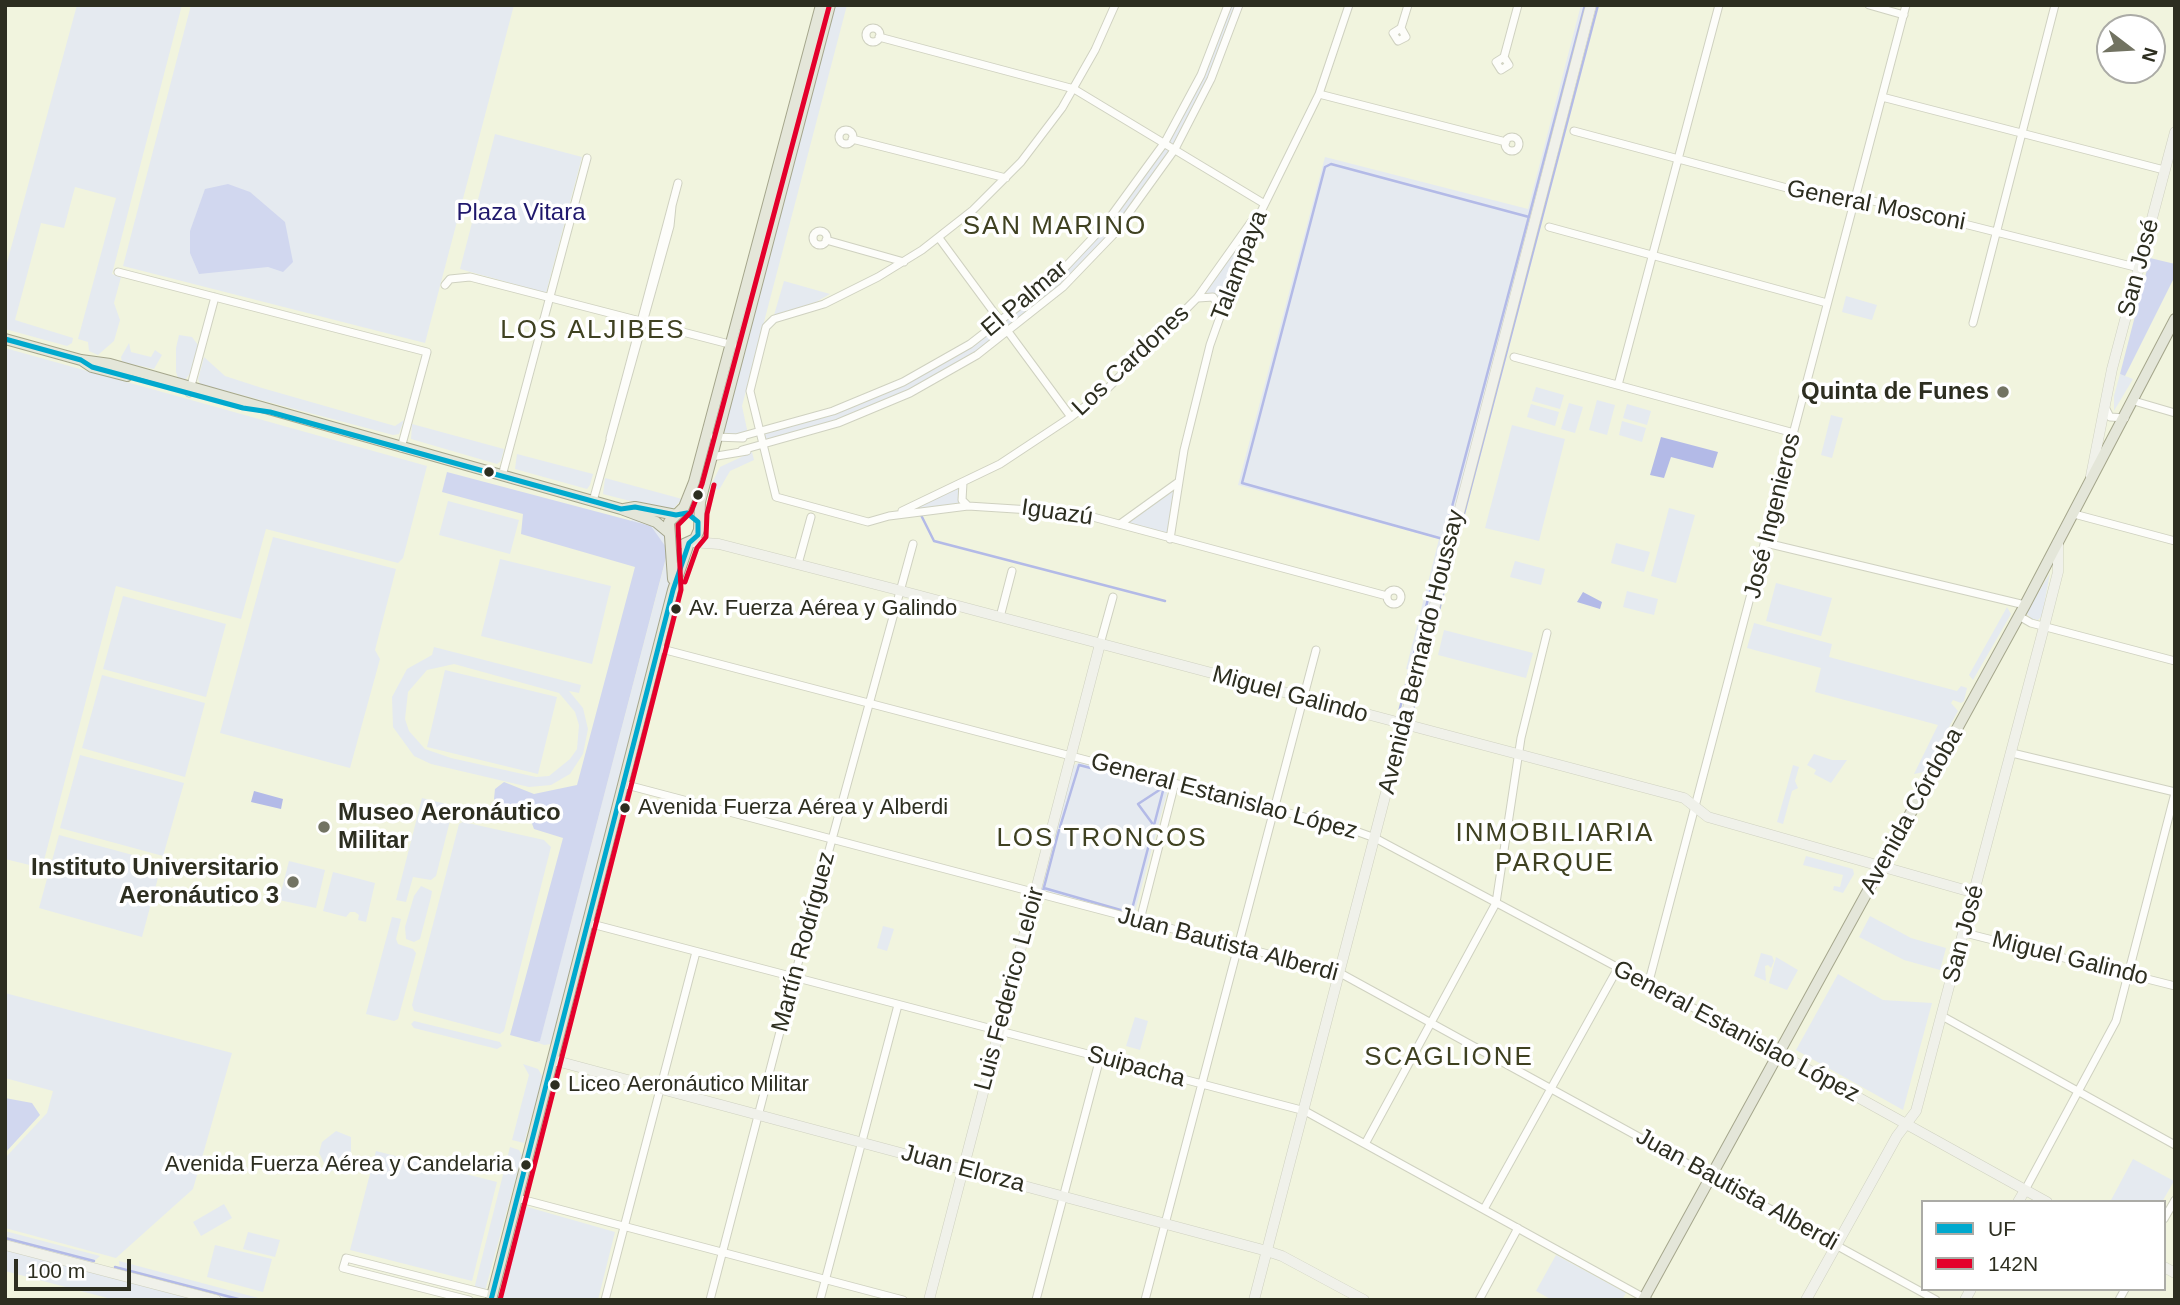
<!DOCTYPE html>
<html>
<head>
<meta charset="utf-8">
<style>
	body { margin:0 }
	#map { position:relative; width:2180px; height:1305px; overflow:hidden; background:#f1f4de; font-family:Arial,sans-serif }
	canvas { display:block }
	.frame { position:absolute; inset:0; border:7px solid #2d2e20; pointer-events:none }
	.legend { position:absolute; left:1921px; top:1200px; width:245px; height:91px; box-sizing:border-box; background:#fff; border:2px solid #ababa6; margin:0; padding:9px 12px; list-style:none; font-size:21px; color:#2d2e20 }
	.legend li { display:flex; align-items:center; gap:14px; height:35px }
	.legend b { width:35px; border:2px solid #ababa6 }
	.north { position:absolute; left:2096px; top:14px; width:70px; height:70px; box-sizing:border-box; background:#fff; border:2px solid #ababa6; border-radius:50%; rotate:107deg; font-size:19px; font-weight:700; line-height:28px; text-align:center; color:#2d2e20 }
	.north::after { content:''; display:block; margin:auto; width:24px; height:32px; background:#727362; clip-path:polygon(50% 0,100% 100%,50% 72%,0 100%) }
	.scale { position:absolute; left:14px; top:1259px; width:117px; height:32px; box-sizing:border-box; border:4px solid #2d2e20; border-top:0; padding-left:9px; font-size:21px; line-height:24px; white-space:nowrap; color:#2d2e20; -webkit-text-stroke:5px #fff; paint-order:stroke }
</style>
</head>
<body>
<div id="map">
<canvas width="2180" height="1305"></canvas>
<div class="frame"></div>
<ul class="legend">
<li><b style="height:9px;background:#00a9ce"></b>UF</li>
<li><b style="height:9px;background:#e4002b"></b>142N</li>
</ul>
<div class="north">N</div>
<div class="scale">100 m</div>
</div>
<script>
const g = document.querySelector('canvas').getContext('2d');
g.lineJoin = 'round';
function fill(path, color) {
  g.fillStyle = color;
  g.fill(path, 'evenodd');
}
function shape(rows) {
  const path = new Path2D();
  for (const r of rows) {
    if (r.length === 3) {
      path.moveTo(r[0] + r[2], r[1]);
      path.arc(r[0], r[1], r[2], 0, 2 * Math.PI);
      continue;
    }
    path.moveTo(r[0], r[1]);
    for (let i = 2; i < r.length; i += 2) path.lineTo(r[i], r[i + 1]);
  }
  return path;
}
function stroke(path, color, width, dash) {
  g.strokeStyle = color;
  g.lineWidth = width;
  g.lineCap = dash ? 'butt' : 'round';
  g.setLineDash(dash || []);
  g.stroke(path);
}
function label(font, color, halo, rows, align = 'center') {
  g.font = font + ' Arial,sans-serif';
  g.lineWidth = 7;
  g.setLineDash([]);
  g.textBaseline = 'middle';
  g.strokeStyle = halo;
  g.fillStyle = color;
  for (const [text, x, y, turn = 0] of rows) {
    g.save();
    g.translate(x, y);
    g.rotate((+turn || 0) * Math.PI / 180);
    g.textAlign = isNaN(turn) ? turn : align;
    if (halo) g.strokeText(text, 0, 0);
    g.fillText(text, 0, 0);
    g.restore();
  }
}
fill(shape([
	[77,5,182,5,112,274,121,277,114,303,120,320,114,341,98,355,89,351,88,342,78,339,116,198,75,187,64,228,41,223,15,320,73,338,72,343,67,346,5,329,5,270],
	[191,5,514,5,425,343,123,266],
	[821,5,847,5,742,406,748,434,717,437,695,518,682,513],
	[1228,5,1239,5,1221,55,1175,149,1089,262,977,355,874,409,763,444,760,432,869,398,970,344,1080,253,1178,121],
	[1581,5,1591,5,1416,672,1406,669,1439,539,1238,485,1325,157,1528,209],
	[495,134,582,157,546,293,460,269],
	[1263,203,1222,311,1213,297,1197,298,1232,253],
	[784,281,830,294,816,302,774,315],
	[1846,296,1877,305,1872,320,1842,312],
	[179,335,192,337,198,345,191,372,185,380,178,378,176,372,176,348],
	[129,343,131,352,151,357,155,350,162,355,154,369,122,362,121,357],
	[5,348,427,466,403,558,398,563,266,529,241,619,116,586,42,868,5,859],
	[204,357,225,376,262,388,395,426,404,420,399,434,393,435,200,384,198,379],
	[2120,374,2133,379,2114,411,2114,396],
	[1536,387,1564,395,1560,409,1532,401],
	[1597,400,1615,405,1607,435,1589,430],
	[1569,403,1583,407,1575,433,1561,429],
	[1531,404,1559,412,1555,426,1527,417],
	[1627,404,1651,411,1647,425,1623,418],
	[1831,415,1843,418,1832,458,1821,455],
	[1622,421,1646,428,1642,442,1619,435],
	[412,424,504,449,501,461,497,464,411,439],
	[1512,425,1565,439,1539,541,1485,528],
	[752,452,754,460,730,471,719,490,710,487,720,467],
	[517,454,593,474,590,485,587,489,515,469],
	[605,478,682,499,673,509,665,510,603,494],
	[963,483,961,490,968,506,889,516],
	[1177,483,1170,539,1120,524],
	[448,501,519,520,510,554,439,535],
	[1669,508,1695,515,1676,583,1651,576],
	[633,515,666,534,671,565,669,585,554,1038,551,1044,544,1045,536,1042,540,1040,668,551,651,526,631,521],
	[273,537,396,569,375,650,380,659,350,768,220,733],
	[1616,543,1650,552,1644,572,1611,563],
	[500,559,611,586,592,664,481,636],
	[1515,561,1545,569,1541,585,1510,577],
	[2050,573,2042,616,2038,620,2032,619,2026,613],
	[1776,583,1832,598,1821,636,1766,621],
	[1627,591,1658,599,1654,615,1623,607],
	[123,596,226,624,206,697,103,669],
	[2007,607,2011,614,1973,680,1969,675],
	[1754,623,1832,644,1829,657,1957,691,1961,686,1967,688,1964,701,1961,703,1953,700,1951,703,1958,711,1924,772,1914,774,1938,725,1815,692,1821,668,1747,648],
	[1444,630,1533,653,1526,678,1438,655],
	[434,647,581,685,579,693,569,691,583,708,588,729,583,754,570,774,551,785,529,787,431,764,414,756,393,727,392,697,407,669,432,655],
	[454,664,559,693,575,712,579,725,577,749,570,759,549,776,536,777,451,758,425,749,409,731,405,719,408,692,427,670],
	[445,670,557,697,538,774,427,747],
	[102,675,205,703,185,777,82,748],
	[1814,754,1832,760,1847,760,1831,783,1814,774,1816,770,1807,765],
	[80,755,184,783,163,856,60,828],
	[1079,762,1166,785,1168,789,1134,915,1041,890,1072,767],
	[1793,765,1799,767,1795,781,1798,788,1792,791,1783,824,1777,822],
	[422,798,450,805,453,809,436,876,431,880,413,877,406,902,396,900],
	[463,822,544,840,551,847,504,1031,500,1034,414,1011,412,1005,459,824],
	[59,835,162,863,142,937,39,908],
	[1806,856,1853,869,1854,874,1843,893,1833,890,1834,886,1840,887,1843,875,1803,865],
	[289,861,325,870,316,908,279,900],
	[333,872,375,883,366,922,358,920,359,915,355,912,350,912,346,917,323,911],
	[421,886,432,891,431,897,420,939,414,942,406,939,405,927,414,896],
	[1870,916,1911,938,1946,948,1940,970,1904,960,1859,937],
	[392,917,401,919,396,939,398,944,413,949,416,953,398,1019,394,1021,366,1014],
	[883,926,894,929,887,951,877,948],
	[1761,953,1772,956,1774,961,1771,968,1768,965,1765,966,1766,981,1754,976],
	[1776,957,1798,970,1787,990,1769,983],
	[1838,974,1883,1000,1932,1003,1903,1110,1796,1050],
	[5,993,232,1053,193,1189,116,1258,5,1228,5,1158,47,1113,53,1091,5,1078],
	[1135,1017,1148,1021,1140,1050,1126,1046],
	[414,1021,500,1042,502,1046,497,1049,414,1028,411,1024],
	[523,1064,538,1069,543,1077,524,1143,512,1140,529,1075],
	[336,1131,351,1137,351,1151,347,1160,329,1173,319,1153,322,1142],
	[510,1147,519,1150,522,1155,485,1291,474,1289],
	[376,1151,497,1182,472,1281,350,1250],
	[2133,1159,2174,1181,2162,1202,2110,1202],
	[224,1204,232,1218,201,1236,193,1222],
	[524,1206,615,1232,598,1300,499,1300],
	[5,1231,100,1256,92,1263,5,1241],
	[248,1232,280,1240,275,1257,243,1249],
	[215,1245,272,1259,263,1292,207,1277],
	[5,1250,198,1300,115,1300,5,1271],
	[1556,1255,1626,1293,1622,1300,1552,1300,1536,1291],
	[119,1261,266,1300,232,1300,120,1271]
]), '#e5eaf0');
fill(shape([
	[228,184,250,192,285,222,293,262,283,272,268,267,199,274,190,253,190,231,205,189],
	[2150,258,2175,264,2175,276,2125,376,2120,374],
	[447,472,651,526,668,550,540,1041,536,1042,510,1035,563,838,534,829,531,821,522,819,513,810,504,810,494,799,495,789,504,782,534,794,577,785,635,567,521,534,523,514,442,492],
	[5,1098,32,1103,40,1115,5,1153]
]), '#d1d7ef');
fill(shape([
	[1661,437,1718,452,1713,468,1671,457,1664,478,1650,475],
	[1583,592,1602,602,1600,609,1577,602],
	[254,791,283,799,281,809,251,802]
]), '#b3bae7');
stroke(shape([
	[921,515,934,541,1165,601],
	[1449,518,1585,5],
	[1461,525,1598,5],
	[1443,539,1242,483,1325,167,1331,164,1529,217],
	[1439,610,1459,532],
	[1423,669,1434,628],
	[1398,716,1446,529],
	[1411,717,1420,683],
	[1140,781,1164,787],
	[1152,823,1138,804,1164,787],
	[1060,827,1079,765,1137,780],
	[1044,888,1131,913,1164,787],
	[1043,891,1059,830],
	[1038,912,1041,901],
	[5,1238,94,1261],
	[115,1267,242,1300]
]), '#b3bae7', 2.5);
const street = shape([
	[1115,5,1095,50,1062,108,1021,162,973,210,922,250,878,277,824,304,774,319,766,327,750,391,776,497,868,522,889,516,968,506,1078,513,1387,596],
	[1869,5,1904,15],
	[1401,28,1406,37,1398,41,1393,33,1401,28,1408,5],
	[873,35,7],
	[879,37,1074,89,1263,203],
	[1504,57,1509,65,1501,70,1496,62,1504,57,1518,5],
	[1319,94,1506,142],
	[1882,97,2164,170],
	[846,137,7],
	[1574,131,1843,203,1865,199,2139,268],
	[1512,144,7],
	[852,139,1006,178],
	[1549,227,1827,303],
	[820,238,7],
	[939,238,1071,417],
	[826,240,904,262],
	[118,272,427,352,401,448],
	[445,285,450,279,470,277,733,345],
	[1198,298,1213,297,1222,311],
	[1973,323,2055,5],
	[1514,357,1794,433],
	[1618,385,1719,5],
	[189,393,215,297],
	[2134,401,2175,413],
	[2105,407,2110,417,2125,418],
	[714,437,743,438],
	[739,437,833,411,903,382,970,344,1055,278,1103,227,1165,142,1201,75,1228,5],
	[610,438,678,183],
	[742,450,838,423,910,393,977,355,1063,287,1113,235,1175,149,1211,79,1239,5],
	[711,457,747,451],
	[502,476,587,158],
	[963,483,962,500,968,506],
	[593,501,670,226,672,206],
	[902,511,1000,464,1071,417,1105,391,1197,298,1251,222],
	[2074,514,2175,541],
	[1120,524,1177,483],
	[1170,539,1184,450,1210,345,1248,238,1319,94,1349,5],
	[1766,543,2025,605],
	[798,564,811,517],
	[1394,597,7],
	[2019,616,2031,623,2175,661],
	[1000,617,1012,571],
	[1100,644,1113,597],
	[658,648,1350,829,1375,838,1778,1053],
	[2012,753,2175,792],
	[623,784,1340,973,1936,1300],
	[1140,920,1175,783],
	[588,923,1305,1111,1648,1300],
	[1965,933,2175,986],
	[1648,985,1906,5],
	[1942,1016,2175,1145],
	[1365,1144,1496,903,1521,738,1547,633],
	[2025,1190,2116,1021,2175,793],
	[517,1198,903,1300],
	[1484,1209,1618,968],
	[2164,1219,2175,1200],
	[469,1300,343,1268,346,1258,492,1295],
	[605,1300,696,952],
	[710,1300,794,978,913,544],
	[820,1300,898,1005],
	[1036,1300,1100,1058],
	[1145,1300,1316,650],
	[1479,1300,1518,1228],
	[2119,1300,2125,1289]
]);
const secondary = shape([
	[2091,476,2112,369,2175,132],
	[691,542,719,544,898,590,1684,798,1708,817,1975,893],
	[1778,1053,2047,1202],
	[553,1060,1267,1251,1282,1256,1364,1300],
	[2018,1202,2025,1190],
	[5,1245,216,1300],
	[2164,1267,2175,1273],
	[929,1300,1100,644],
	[1254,1300,1591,5],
	[1806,1300,1897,1136,1916,1111,2044,627,2058,572,2058,543],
	[1965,1300,1971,1289]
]);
const primary = shape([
	[5,339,81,360,110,364,621,509,656,522,668,532],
	[83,361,92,367,127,376],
	[624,509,635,507,676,515],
	[684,544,695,539,699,530,700,502,830,5],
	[673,579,669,522,684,507,694,482,821,5],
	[491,1300,673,590,689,543],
	[1643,1300,2025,605,2175,319]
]);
stroke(street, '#cfd1c0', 9);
stroke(secondary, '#cfd1c0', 11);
stroke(primary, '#a5a68c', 12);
stroke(street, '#fdfdfa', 7);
stroke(secondary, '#f0f1ea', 10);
stroke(primary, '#e4e6d9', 10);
stroke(shape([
	[5,339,81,360,92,367,243,408,270,412,621,509,635,507,676,515,687,513,698,522,698,535,689,543,673,590,491,1300]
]), '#00a9ce', 5);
stroke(shape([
	[685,582,697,548,706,537,707,514,714,485],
	[500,1300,681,590,678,525,691,512,702,484,829,7]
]), '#e4002b', 5);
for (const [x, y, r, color] of [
	[2003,392,7,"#727362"],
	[489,472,6,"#2d2e20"],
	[698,495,6,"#2d2e20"],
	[676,609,6,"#2d2e20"],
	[625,808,6,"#2d2e20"],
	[324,827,7,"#727362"],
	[293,882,7,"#727362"],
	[555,1085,6,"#2d2e20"],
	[526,1165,6,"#2d2e20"]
]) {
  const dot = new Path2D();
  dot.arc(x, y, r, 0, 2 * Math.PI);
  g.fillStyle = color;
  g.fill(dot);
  stroke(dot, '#fff', 2.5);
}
label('22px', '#2d2e20', '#fff', [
	["Av. Fuerza Aérea y Galindo",689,609],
	["Avenida Fuerza Aérea y Alberdi",638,808],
	["Liceo Aeronáutico Militar",568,1085],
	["Avenida Fuerza Aérea y Candelaria",513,1165,"right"]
], 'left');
label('24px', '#2d2e20', '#fff', [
	["General Mosconi",1876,206,11],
	["Talampaya",1240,266,-69],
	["San José",2139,268,-75],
	["El Palmar",1025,299,-40],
	["Los Cardones",1131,361,-43],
	["Iguazú",1057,513,8],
	["José Ingenieros",1773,516,-76],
	["Avenida Bernardo Houssay",1422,652,-76],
	["Miguel Galindo",1290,695,15],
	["General Estanislao López",1224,797,15],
	["Avenida Córdoba",1912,811,-61],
	["San José",1964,934,-75],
	["Martín Rodríguez",804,942,-75],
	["Juan Bautista Alberdi",1228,945,15],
	["Miguel Galindo",2070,959,14],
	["Luis Federico Leloir",1010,989,-75],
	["General Estanislao López",1736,1032,28],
	["Suipacha",1136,1067,15],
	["Juan Elorza",963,1169,15],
	["Juan Bautista Alberdi",1737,1190,29]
]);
label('24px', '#20186c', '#fff', [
	["Plaza Vitara",521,213]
]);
label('bold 24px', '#2d2e20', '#fff', [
	["Quinta de Funes",1989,392],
	["Museo Aeronáutico",338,813,"left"],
	["Militar",338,841,"left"],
	["Instituto Universitario",279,868],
	["Aeronáutico 3",279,896]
], 'right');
g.letterSpacing = '2px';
label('26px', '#3f4121', '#fff', [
	["SAN MARINO",1055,227],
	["LOS ALJIBES",593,331],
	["INMOBILIARIA",1555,834],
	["PARQUE",1555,864],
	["LOS TRONCOS",1102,839],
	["SCAGLIONE",1449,1058]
]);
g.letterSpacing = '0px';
</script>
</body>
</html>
